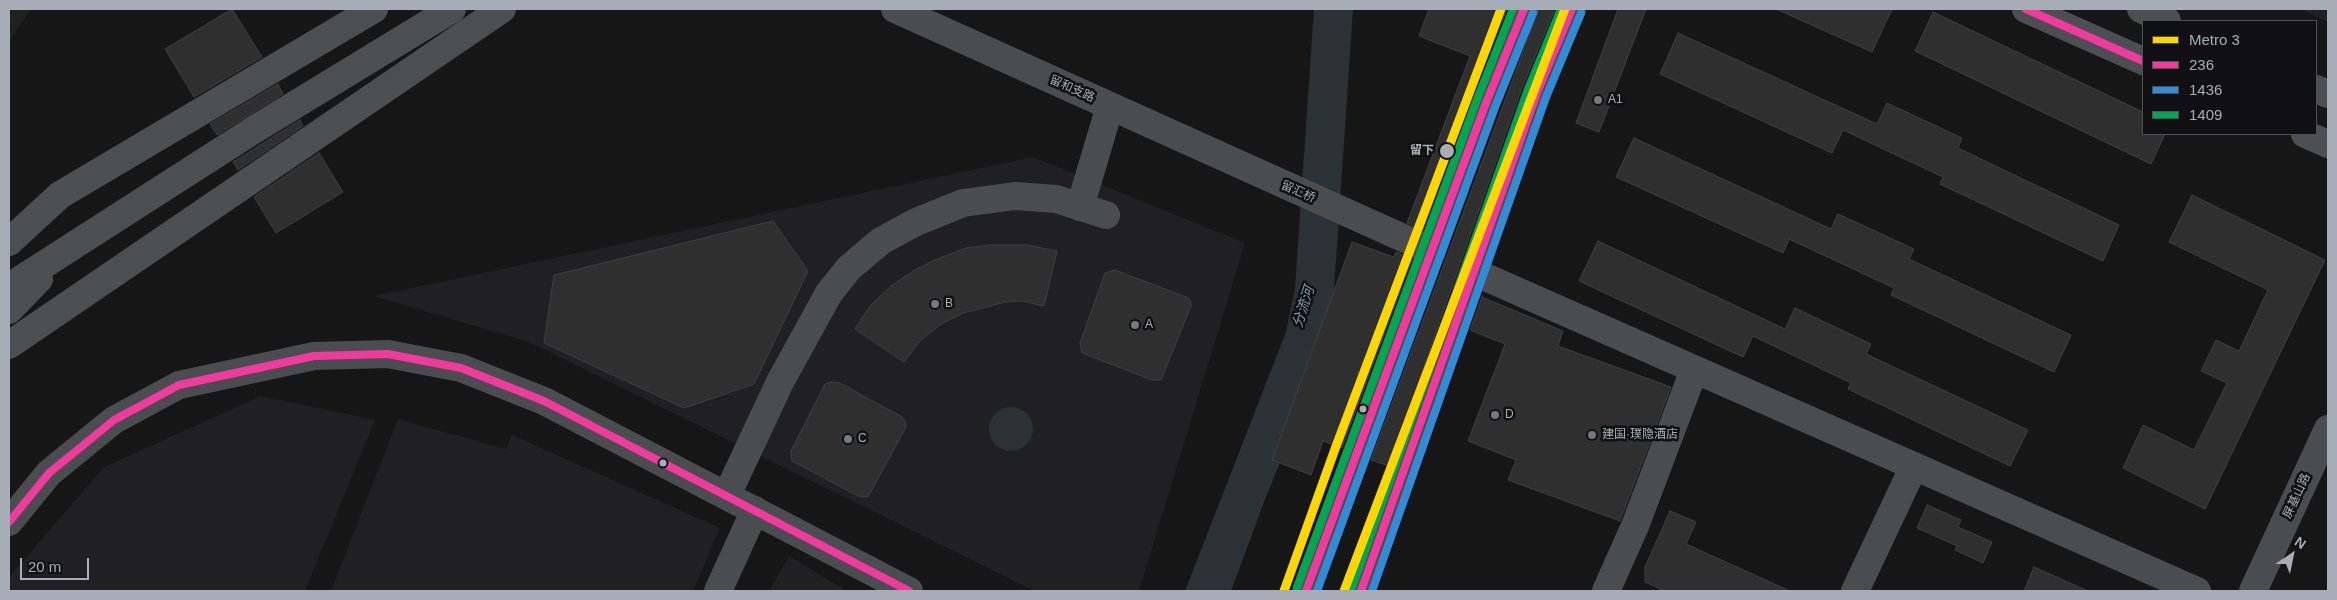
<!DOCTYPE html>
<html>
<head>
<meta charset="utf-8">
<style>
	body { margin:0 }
	#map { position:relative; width:2337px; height:600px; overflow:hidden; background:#161616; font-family:Helvetica,sans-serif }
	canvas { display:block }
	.frame { position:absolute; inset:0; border:10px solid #a7adb7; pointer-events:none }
	.legend { position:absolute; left:2142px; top:20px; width:175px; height:115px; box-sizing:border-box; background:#101012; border:1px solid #4c4f54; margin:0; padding:6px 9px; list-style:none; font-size:15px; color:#a7adb7 }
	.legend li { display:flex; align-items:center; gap:10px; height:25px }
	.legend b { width:25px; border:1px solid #4c4f54 }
	.north { position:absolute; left:2267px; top:530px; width:50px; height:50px; -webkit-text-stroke:4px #101012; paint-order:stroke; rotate:34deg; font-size:14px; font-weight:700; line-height:20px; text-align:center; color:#a7adb7 }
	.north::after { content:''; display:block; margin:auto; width:18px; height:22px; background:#a7adb7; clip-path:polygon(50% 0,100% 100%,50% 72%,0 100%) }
	.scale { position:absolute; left:20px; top:558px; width:69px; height:22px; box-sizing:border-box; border:2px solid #a7adb7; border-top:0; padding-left:6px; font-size:15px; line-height:18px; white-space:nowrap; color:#a7adb7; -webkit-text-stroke:4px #101012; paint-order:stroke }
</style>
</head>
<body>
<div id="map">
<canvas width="2337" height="600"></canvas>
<div class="frame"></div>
<ul class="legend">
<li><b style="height:6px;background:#ffd700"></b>Metro 3</li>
<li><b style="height:6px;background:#f13a9d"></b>236</li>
<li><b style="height:6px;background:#338bd7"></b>1436</li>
<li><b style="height:6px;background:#00a651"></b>1409</li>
</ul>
<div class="north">N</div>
<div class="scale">20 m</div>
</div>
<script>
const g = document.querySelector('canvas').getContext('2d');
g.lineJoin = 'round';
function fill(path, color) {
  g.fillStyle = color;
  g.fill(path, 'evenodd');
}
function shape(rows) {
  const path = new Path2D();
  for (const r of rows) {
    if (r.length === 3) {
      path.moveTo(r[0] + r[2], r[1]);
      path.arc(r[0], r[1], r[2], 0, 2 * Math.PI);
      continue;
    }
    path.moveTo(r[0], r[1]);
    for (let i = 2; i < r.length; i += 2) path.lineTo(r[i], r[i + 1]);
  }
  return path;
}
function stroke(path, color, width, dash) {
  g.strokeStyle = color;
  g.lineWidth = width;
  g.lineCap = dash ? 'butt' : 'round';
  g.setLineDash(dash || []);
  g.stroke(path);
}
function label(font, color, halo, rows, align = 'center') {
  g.font = font + ' Helvetica,"Noto Sans SC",sans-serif';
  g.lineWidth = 5;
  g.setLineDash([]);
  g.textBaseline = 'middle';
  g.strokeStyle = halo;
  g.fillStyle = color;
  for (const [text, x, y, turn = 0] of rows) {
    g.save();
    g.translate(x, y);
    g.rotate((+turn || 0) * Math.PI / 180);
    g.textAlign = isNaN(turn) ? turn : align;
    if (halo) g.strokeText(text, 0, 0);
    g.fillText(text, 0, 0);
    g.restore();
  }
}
fill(shape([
	[2300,9,2328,9,2328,22],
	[1033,157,1245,243,1139,591,1035,591,529,342,374,296],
	[261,396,375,420,305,591,9,591,10,576,104,467],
	[398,419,506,449,512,435,720,528,693,591,331,591],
	[789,556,847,591,769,591]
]), '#202022');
fill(shape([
	[9,9,31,9,9,41]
]), '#1c231d');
fill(shape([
	[1314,9,1353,9,1332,319,1316,374,1264,502,1231,591,1185,591,1286,332,1295,288],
	[1011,429,22]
]), '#2a3238');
const building = shape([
	[232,9,262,57,194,97,165,49,232,9],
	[1429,9,1507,9,1471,98,1423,230,1407,223,1470,56,1419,36,1429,9],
	[1539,9,1555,9,1522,88,1389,466,1371,460,1539,9],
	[1618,9,1646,9,1599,132,1576,123,1618,9],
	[1776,9,1892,9,1872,52,1776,9],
	[1933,12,2143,112,2143,134,2165,134,2151,164,1915,51,1933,12],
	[1678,33,1877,124,1887,103,1962,138,1958,148,2119,225,2103,261,1940,184,1943,177,1843,130,1832,153,1660,74,1678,33],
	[278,84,283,94,217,135,210,124,278,84],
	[300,120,303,126,238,170,233,162,300,120],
	[1634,138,1831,229,1838,214,1914,249,1909,259,2071,335,2054,372,1891,295,1894,288,1789,239,1783,253,1616,177,1634,138],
	[319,153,343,192,276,233,254,197,319,153],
	[2192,195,2325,260,2205,509,2123,468,2143,425,2194,450,2227,383,2201,371,2216,340,2239,351,2268,290,2169,242,2192,195],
	[773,221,808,271,754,384,684,408,544,343,554,275,773,221],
	[1598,241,1785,329,1795,308,1871,344,1866,354,2028,430,2010,466,1848,389,1851,383,1753,336,1743,357,1579,281,1598,241],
	[1352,242,1394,257,1396,252,1412,259,1342,448,1323,441,1311,475,1272,460,1352,242],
	[991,245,1027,245,1057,251,1044,306,1022,301,1005,302,963,313,941,324,920,341,904,362,855,329,870,306,891,286,915,270,937,259,966,248,991,245],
	[1115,270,1186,297,1190,300,1191,306,1161,380,1152,380,1082,353,1080,343,1105,273,1115,270],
	[1482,297,1563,331,1558,346,1671,387,1620,521,1508,480,1516,460,1468,441,1505,344,1470,330,1482,297],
	[831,382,840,383,902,417,905,421,906,427,868,497,858,496,792,461,791,451,825,384,831,382],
	[1927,505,1961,520,1958,527,1992,542,1983,563,1955,550,1957,546,1917,528,1927,505],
	[1670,511,1696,522,1686,544,1790,591,1665,591,1645,582,1645,567,1670,511],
	[2034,567,2088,591,2024,591,2034,567]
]);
fill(building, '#2f2f30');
stroke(building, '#3e3f42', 1);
stroke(shape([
	[895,9,1432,251],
	[1080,207,1110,106],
	[1474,272,2197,591],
	[727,495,780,382,829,293,849,268,881,241,916,222,963,203,1015,196,1056,199,1106,215],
	[9,522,49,473,114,420,179,385,314,356,388,354,461,368,544,401,909,591],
	[718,591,755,510],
	[1606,591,1635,526,1694,370],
	[1855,591,1914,466],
	[2253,591,2328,429]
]), '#4a4c4f', 28);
stroke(shape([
	[2026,9,2143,61],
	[2141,9,2167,21],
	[2316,89,2328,94],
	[2305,134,2328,144],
	[1306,591,1486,103,1524,9],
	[1361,591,1537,93,1572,9]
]), '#4c4e51', 28);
stroke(shape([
	[9,242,60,195,374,9],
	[9,287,252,131,452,9],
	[9,310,39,279],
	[9,345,502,9]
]), '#4d4e50', 28);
stroke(shape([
	[2026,9,2143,61],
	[9,522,49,473,114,420,179,385,314,356,388,354,461,368,544,401,909,591],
	[1306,591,1486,103,1524,9],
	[1361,591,1537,93,1572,9]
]), '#f13a9d', 8);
stroke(shape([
	[1317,591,1495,107,1533,13],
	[1372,591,1546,97,1581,13]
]), '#338bd7', 8);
stroke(shape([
	[1297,588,1477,100,1513,9],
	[1352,588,1528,90,1561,9]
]), '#00a651', 8);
stroke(shape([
	[1284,591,1335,449,1501,9],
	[1344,591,1565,9]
]), '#ffd700', 9);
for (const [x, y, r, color] of [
	[1598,100,5,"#74787f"],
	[1447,151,8,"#a7adb7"],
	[935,304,5,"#74787f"],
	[1135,325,5,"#74787f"],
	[1363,409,4.5,"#a7adb7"],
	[1495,415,5,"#74787f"],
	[1592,435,5,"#74787f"],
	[848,439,5,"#74787f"],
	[663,463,4.5,"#a7adb7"]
]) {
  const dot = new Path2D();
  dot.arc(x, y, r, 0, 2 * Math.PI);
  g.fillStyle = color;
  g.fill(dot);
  stroke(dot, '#101012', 2);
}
label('12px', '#a7adb7', '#101012', [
	["留和支路",1072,89,24],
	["留汇桥",1298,192,24],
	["屏基山路",2297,496,-65]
]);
label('12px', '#a7adb7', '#101012', [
	["A1",1608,100],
	["B",945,304],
	["A",1145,325],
	["D",1505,415],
	["建国·璞隐酒店",1602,435],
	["C",858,439]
], 'left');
label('bold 12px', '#a7adb7', '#101012', [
	["留下",1434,151]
], 'right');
label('italic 14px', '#7f9cb1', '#101012', [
	["分流河",1304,307,-72]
]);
</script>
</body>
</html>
